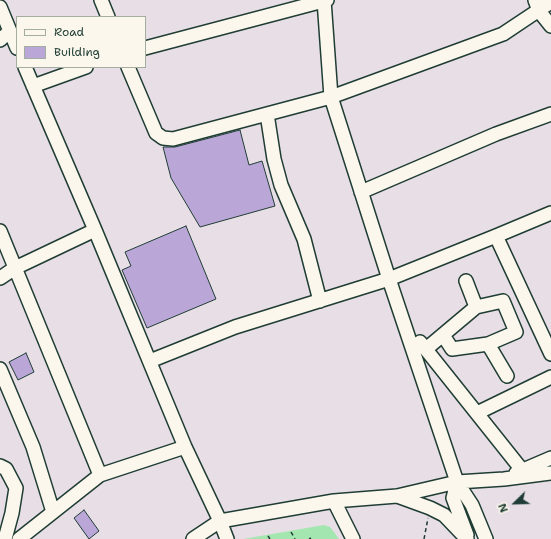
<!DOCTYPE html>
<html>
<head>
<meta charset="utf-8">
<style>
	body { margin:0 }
	#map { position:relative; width:551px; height:539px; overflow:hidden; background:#e8dfe6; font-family:"Shantell Sans",sans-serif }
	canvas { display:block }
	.legend { position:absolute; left:16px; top:16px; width:130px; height:52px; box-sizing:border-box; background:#fbf7ec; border:1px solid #a3ada2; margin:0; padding:5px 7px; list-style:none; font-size:12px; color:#1f3d34 }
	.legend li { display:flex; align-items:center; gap:8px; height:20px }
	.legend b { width:20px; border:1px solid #a3ada2 }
	.north { position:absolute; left:495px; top:483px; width:40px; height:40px; -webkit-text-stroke:3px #fbf7ec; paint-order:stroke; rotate:247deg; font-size:11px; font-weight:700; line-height:16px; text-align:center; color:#1f3d34 }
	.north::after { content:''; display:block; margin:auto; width:14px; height:18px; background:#1f3d34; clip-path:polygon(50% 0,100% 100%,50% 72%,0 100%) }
</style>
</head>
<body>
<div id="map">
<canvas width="551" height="539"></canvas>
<ul class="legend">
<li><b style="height:5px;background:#fbf7ec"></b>Road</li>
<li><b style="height:11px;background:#bba7d7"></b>Building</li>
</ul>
<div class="north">N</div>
</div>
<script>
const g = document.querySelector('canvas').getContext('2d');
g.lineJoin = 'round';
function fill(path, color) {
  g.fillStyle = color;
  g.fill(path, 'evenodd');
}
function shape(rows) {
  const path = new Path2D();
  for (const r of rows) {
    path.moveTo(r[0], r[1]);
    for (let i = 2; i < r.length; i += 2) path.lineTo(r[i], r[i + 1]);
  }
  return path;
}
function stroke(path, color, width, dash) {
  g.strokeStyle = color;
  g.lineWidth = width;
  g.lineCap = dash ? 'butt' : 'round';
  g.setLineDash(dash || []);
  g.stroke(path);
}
fill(shape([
	[324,525,330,527,334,532,339,539,243,539]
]), '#a4e6af');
const building = shape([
	[240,130,249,165,262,161,275,206,200,227,171,178,163,147,175,147,240,130],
	[186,226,216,299,147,328,122,270,131,266,125,252,186,226],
	[26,353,34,372,18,380,9,362,26,353],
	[84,510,99,531,89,539,74,518,84,510]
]);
fill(building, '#bba7d7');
stroke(building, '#1f3d34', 1);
const minor = shape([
	[101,0,108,17],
	[324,0,331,97,389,279,457,482,472,505,486,539],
	[535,0,539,11,551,26],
	[0,7,17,48],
	[0,40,10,31],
	[145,48,327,0],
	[25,67,95,230,185,447,220,521,227,539],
	[128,67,156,133,163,138,173,139,331,97,503,34,551,2],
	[33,86,86,67],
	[267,114,274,159,281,185,304,239,320,301],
	[361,192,496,134,551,114],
	[0,231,100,475],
	[496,236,551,354],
	[0,278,15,268,95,230],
	[466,281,476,307],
	[420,342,522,470],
	[488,344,507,376],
	[426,349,476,307,503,301,516,332,488,344,452,349,443,335],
	[150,361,235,327,389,279,496,236,551,213],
	[0,369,33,447,53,512],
	[477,413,551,377],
	[0,466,6,469,16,488,12,513,5,539],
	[516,473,551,458],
	[457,482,453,498,467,535],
	[397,496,430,508,444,515,467,539],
	[334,501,353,539],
	[19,539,100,475,185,447],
	[193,539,220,521,334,501,397,496,457,482,504,479,551,473]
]);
stroke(minor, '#1f3d34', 16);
stroke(shape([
	[291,532,295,539],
	[268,536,270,539],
	[309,539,311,538],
	[424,539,428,518]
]), '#1f3d34', 1.5, [4, 3]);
stroke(minor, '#fbf7ec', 13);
</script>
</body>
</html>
